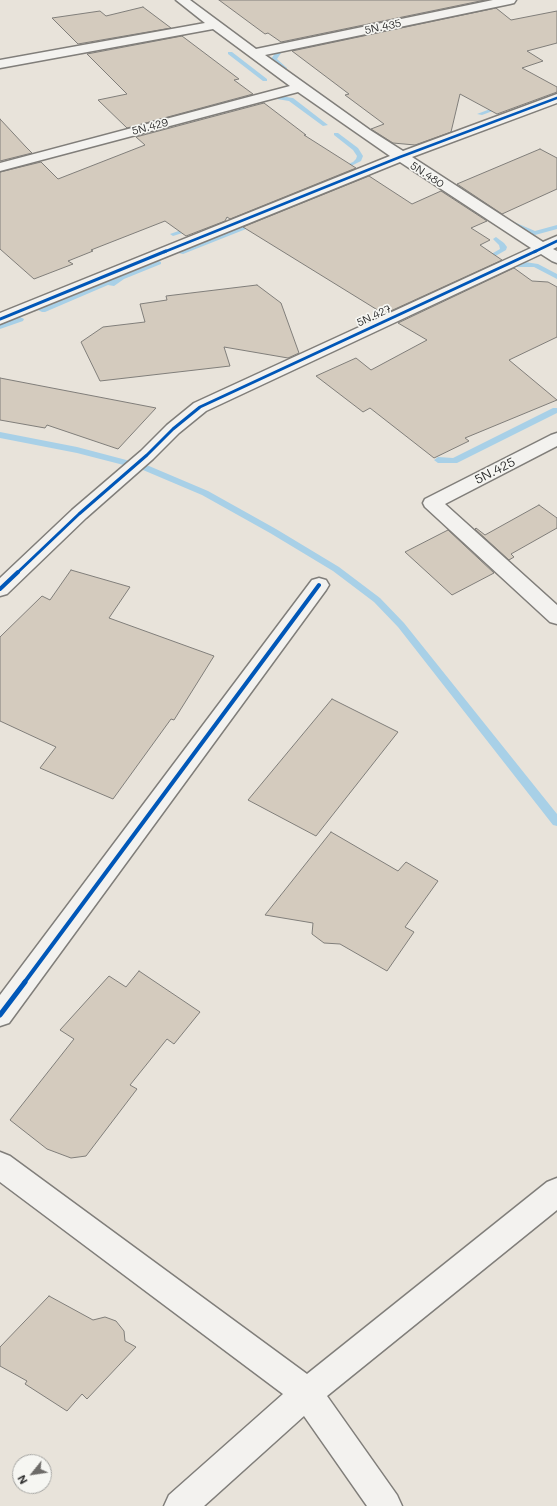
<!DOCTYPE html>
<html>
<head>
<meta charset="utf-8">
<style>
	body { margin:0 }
	#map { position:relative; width:557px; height:1506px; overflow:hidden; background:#e8e3da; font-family:Mali,sans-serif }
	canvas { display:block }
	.north { position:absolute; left:12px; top:1454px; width:40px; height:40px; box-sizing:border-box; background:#f6f6f2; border:1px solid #a5a5a2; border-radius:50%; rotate:240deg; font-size:11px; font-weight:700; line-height:16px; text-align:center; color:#2b2b2b }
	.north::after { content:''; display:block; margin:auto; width:14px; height:18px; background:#6d6b68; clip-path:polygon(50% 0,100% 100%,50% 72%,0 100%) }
</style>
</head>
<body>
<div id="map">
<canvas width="557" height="1506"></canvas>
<div class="north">N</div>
</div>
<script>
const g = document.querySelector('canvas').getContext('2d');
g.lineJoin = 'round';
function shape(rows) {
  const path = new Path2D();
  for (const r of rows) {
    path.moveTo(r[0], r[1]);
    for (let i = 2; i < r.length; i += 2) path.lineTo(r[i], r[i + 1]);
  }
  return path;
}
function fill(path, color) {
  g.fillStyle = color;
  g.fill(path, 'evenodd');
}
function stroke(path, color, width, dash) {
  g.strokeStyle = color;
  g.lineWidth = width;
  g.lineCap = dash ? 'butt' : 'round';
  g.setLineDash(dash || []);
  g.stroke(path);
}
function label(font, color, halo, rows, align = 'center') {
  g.font = font + ' Mali,sans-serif';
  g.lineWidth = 3.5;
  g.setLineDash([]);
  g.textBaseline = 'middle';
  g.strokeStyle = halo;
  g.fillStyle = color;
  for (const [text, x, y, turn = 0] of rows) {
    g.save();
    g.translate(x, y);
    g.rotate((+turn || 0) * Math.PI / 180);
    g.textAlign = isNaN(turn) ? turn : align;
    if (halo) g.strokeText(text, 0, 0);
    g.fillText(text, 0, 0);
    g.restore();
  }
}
fill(shape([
	[228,52,232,52,267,79,267,81,263,81,228,54,228,52],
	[276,52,281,53,277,59,287,68,287,70,283,70,271,59,276,52],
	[273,95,293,98,328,125,323,126,289,101,271,98,271,96,273,95],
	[501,105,506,106,482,115,477,114,501,105],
	[334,133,338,133,358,148,363,156,361,161,341,171,337,171,337,169,353,162,356,159,357,156,353,150,334,135,334,133],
	[510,222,514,222,535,231,557,225,557,229,535,235,525,232,510,224,510,222],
	[193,226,196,228,195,229,173,236,170,234,193,226],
	[244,226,247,228,246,229,183,254,178,253,244,226],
	[496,237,504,243,507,247,506,250,485,262,481,262,481,260,500,249,499,245,493,239,496,237],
	[159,261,161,262,161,264,124,279,114,286,108,285,45,312,42,312,38,310,159,261],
	[525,262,538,264,557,274,557,279,534,267,516,267,512,265,514,264,525,262],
	[20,317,24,319,23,321,0,329,0,324,20,317],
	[553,408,557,408,557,413,457,463,438,463,434,460,438,457,453,458,553,408],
	[0,432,77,447,149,466,208,491,276,529,339,567,380,598,404,623,557,814,557,826,553,825,398,627,374,602,333,571,270,533,202,495,143,470,77,453,0,438,0,432]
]), '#a8d0e7');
const building = shape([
	[219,0,485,0,281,42,268,33,265,34,219,0],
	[143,7,171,28,78,44,52,18,100,11,106,16,143,7],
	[496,8,511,20,557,11,557,43,527,51,543,61,522,68,557,87,557,92,497,114,460,94,451,132,415,145,393,143,371,129,384,124,345,95,349,94,292,51,496,8],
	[182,36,239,79,234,80,253,94,127,128,98,100,127,94,87,54,182,36],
	[264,103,306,135,304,135,356,168,230,219,227,217,225,221,186,236,165,221,91,250,93,251,68,261,73,264,34,279,0,249,0,172,41,162,58,179,145,145,136,137,264,103],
	[0,119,26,147,32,153,0,161,0,119],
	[540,149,557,158,557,189,502,214,457,184,540,149],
	[369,176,412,204,441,191,487,221,471,228,490,240,480,245,502,260,384,314,243,227,369,176],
	[514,268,532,281,548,282,557,287,557,337,509,360,557,400,465,438,469,441,434,458,370,408,363,412,316,376,356,358,371,370,427,340,398,323,514,268],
	[257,285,281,303,299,353,288,358,224,347,230,366,100,381,81,342,103,327,145,322,140,304,167,300,166,296,257,285],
	[0,378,156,408,118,449,47,425,45,428,0,420,0,378],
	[539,505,557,518,557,528,511,554,514,557,509,560,475,529,476,528,485,535,539,505],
	[448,530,494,573,452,595,405,552,448,530],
	[71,570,130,587,109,618,214,656,174,720,171,719,113,799,40,768,56,747,0,721,0,637,42,596,50,600,71,570],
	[332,699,398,732,316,836,248,800,332,699],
	[331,832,398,871,406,862,438,881,405,927,414,932,387,971,340,944,324,943,312,934,313,923,265,915,331,832],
	[139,971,200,1012,174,1044,167,1039,130,1085,137,1089,86,1156,71,1158,47,1149,10,1120,74,1039,60,1030,109,976,126,987,139,971],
	[49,1296,93,1320,105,1317,116,1321,124,1331,125,1341,136,1347,87,1399,82,1394,67,1411,25,1384,27,1381,0,1366,0,1347,49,1296]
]);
fill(building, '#d4cbbe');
stroke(building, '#807e7a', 1);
const minor = shape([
	[176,0,190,0,256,49,493,0,516,0,514,3,510,4,265,55,370,130,403,151,557,94,557,103,412,157,543,242,557,236,557,247,553,249,557,251,557,263,552,261,541,254,206,411,179,433,153,459,86,518,7,594,0,596,0,578,72,510,141,451,167,425,194,403,531,248,400,162,0,324,0,313,390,156,298,92,0,171,0,163,290,86,213,29,0,68,0,60,205,23,176,0],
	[557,433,557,446,445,504,557,605,557,624,550,622,425,507,423,503,425,499,551,435,557,433],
	[319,578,326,580,329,585,326,590,9,1023,0,1026,0,995,312,580,319,578],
	[0,1152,10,1156,307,1374,547,1182,557,1178,557,1210,327,1396,397,1495,402,1506,367,1506,304,1416,204,1506,164,1506,169,1495,283,1394,0,1182,0,1152]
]);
stroke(minor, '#807e7a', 3);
fill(minor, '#f3f2ef');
stroke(shape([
	[164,252,400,157,557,98],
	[534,252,557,241]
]), '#0057b8', 2.5);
stroke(shape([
	[0,319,166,251],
	[17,573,79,514,147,455,173,429,200,407,536,251]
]), '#0057b8', 3);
stroke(shape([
	[0,589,18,572],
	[24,983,319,585]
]), '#0057b8', 4);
stroke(shape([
	[0,1015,25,982]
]), '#0057b8', 5);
label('11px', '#2b2b2b', '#f6f6f2', [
	["5N.435",383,27,-12],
	["5N.429",150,127,-15],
	["5N.480",427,175,33],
	["5N.427",374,316,-25]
]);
label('13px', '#2b2b2b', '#f6f6f2', [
	["5N.425",495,471,-27]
]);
</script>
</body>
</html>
